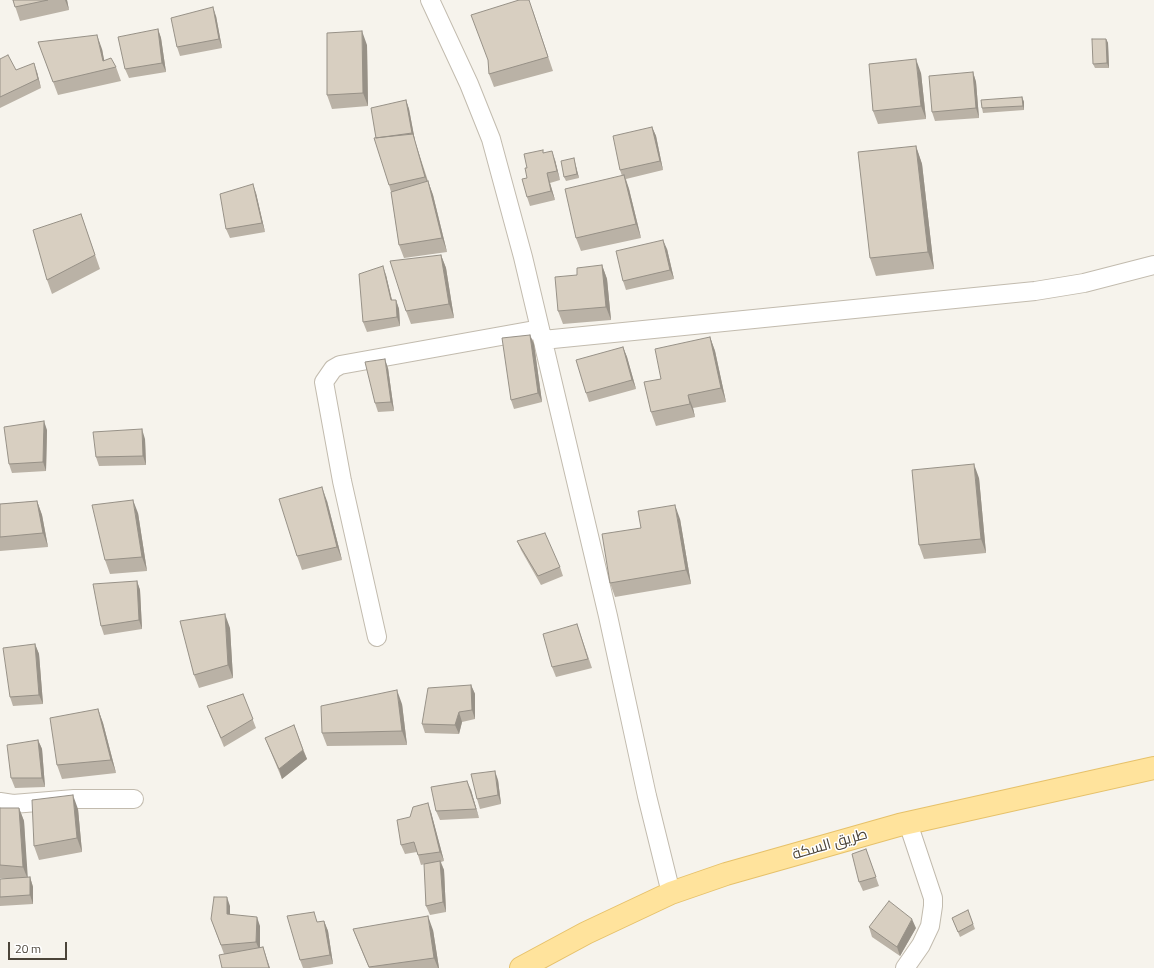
<!DOCTYPE html>
<html>
<head>
<meta charset="utf-8">
<style>
	body { margin:0 }
	#map { position:relative; width:1154px; height:968px; overflow:hidden; background:#f6f3ec; font-family:"Titillium Web",sans-serif }
	canvas { display:block }
	.scale { position:absolute; left:8px; top:942px; width:59px; height:18px; box-sizing:border-box; border:2px solid #4b4439; border-top:0; padding-left:5px; font-size:12px; line-height:14px; white-space:nowrap; color:#4b4439; -webkit-text-stroke:3px #fff; paint-order:stroke }
</style>
</head>
<body>
<div id="map">
<canvas width="1154" height="968"></canvas>
<div class="scale">20 m</div>
</div>
<script>
const g = document.querySelector('canvas').getContext('2d');
g.lineJoin = 'round';
function shape(rows) {
  const path = new Path2D();
  for (const r of rows) {
    path.moveTo(r[0], r[1]);
    for (let i = 2; i < r.length; i += 2) path.lineTo(r[i], r[i + 1]);
  }
  return path;
}
function stroke(path, color, width, dash) {
  g.strokeStyle = color;
  g.lineWidth = width;
  g.lineCap = dash ? 'butt' : 'round';
  g.setLineDash(dash || []);
  g.stroke(path);
}
function fill(path, color) {
  g.fillStyle = color;
  g.fill(path, 'evenodd');
}
function label(font, color, halo, rows, align = 'center') {
  g.font = font + ' "Titillium Web",Cairo,sans-serif';
  g.lineWidth = 3;
  g.setLineDash([]);
  g.textBaseline = 'middle';
  g.strokeStyle = halo;
  g.fillStyle = color;
  for (const [text, x, y, turn = 0] of rows) {
    g.save();
    g.translate(x, y);
    g.rotate((+turn || 0) * Math.PI / 180);
    g.textAlign = isNaN(turn) ? turn : align;
    if (halo) g.strokeText(text, 0, 0);
    g.fillText(text, 0, 0);
    g.restore();
  }
}
const street = shape([
	[430,0,469,84,491,139,523,257,608,616,647,796,671,893],
	[543,340,1035,291,1084,283,1154,265],
	[377,637,342,481,324,382,333,369,340,365,540,329],
	[0,802,13,804,74,799,134,799],
	[905,968,921,945,930,926,933,906,933,898,908,823]
]);
const primary = shape([
	[521,968,586,933,671,893,726,874,899,825,1154,768]
]);
stroke(street, '#c2bbae', 20);
stroke(primary, '#e6c16a', 24);
stroke(street, '#fff', 18);
stroke(primary, '#ffe39c', 22);
fill(shape([
	[13,0,67,0,69,10,20,21],
	[533,11,553,71,494,87,489,74,488,60],
	[216,16,222,48,180,56,177,47],
	[158,29,161,38,166,72,129,78,125,69],
	[1106,39,1108,43,1109,68,1095,68,1093,64],
	[38,42,102,49,104,61,116,67,121,81,58,95],
	[367,45,368,106,332,109,327,95],
	[0,59,16,70,37,72,41,88,0,108],
	[973,72,976,82,979,118,935,121,932,112],
	[921,73,926,119,878,124,873,111],
	[1022,97,1024,102,1024,110,983,113,982,108],
	[406,100,409,109,415,141,428,181,433,195,447,252,404,258,399,245,391,192,376,138],
	[652,127,656,136,663,170,626,179,629,189,641,238,581,251,576,238,622,176,620,170],
	[916,146,922,164,934,269,876,276,870,258],
	[544,153,555,160,560,180,550,183,555,200,530,206,527,197,527,168],
	[574,158,579,178,566,181,564,177],
	[256,193,265,232,230,238,226,229],
	[81,214,100,269,52,294,47,280],
	[667,249,674,279,626,290,623,281],
	[441,255,446,268,454,318,411,324,406,311],
	[602,265,607,279,611,320,563,324,558,311,577,275],
	[386,275,392,300,396,300,399,309,400,326,367,332,363,322],
	[530,335,534,344,542,402,514,409,511,400],
	[710,337,715,351,726,402,693,408,695,417,656,426,651,412,661,379],
	[623,347,627,357,636,389,589,402,586,393],
	[388,368,394,411,378,412,375,403],
	[47,430,46,471,12,473,9,464],
	[145,439,146,465,99,466,96,457],
	[979,478,986,553,924,559,919,545],
	[37,501,42,515,48,547,0,551,0,504],
	[327,501,342,560,302,570,297,556],
	[138,513,147,571,110,574,105,560],
	[680,519,691,584,615,597,610,583,641,528],
	[517,541,560,567,563,576,541,585,521,550],
	[137,581,140,590,142,629,104,635,101,626],
	[577,624,592,668,556,677,552,667],
	[230,628,233,678,199,688,194,675],
	[35,644,39,654,43,704,13,706,10,697],
	[471,685,475,694,475,719,462,722,459,734,425,733,422,724],
	[243,694,256,728,224,747,207,706],
	[402,704,407,745,327,746,322,733],
	[98,709,103,723,116,773,62,779,57,765],
	[294,725,307,759,282,779,265,738],
	[38,740,42,749,45,787,15,788,11,778],
	[498,780,501,804,480,809,477,799],
	[471,790,479,818,440,820,436,811],
	[0,808,19,808,24,821,27,878,30,877,33,887,33,904,0,906,0,879,8,879,0,878],
	[78,809,82,852,39,860,34,846],
	[431,812,444,861,441,862,444,870,446,912,430,915,426,906,425,864,421,865,417,852,405,854,401,845],
	[866,849,879,886,863,891,859,882],
	[230,906,230,914,260,926,260,947,263,947,266,956,224,954,211,919],
	[968,910,975,929,960,937,952,918],
	[324,921,328,931,333,964,310,968,303,968,300,960,318,922],
	[869,927,916,928,900,956,872,937],
	[353,929,433,930,439,968,369,968,358,942]
]), '#bab2a6');
fill(shape([
	[65,0,67,0,69,10],
	[213,7,216,16,222,48,219,39],
	[158,29,161,38,166,72,162,63],
	[362,31,367,45,368,106,363,93],
	[97,35,102,49,106,69,103,61],
	[1106,39,1108,43,1109,68,1107,63],
	[916,59,921,73,926,119,921,106],
	[34,63,37,72,41,88,38,79],
	[973,72,976,82,979,118,976,108],
	[1022,97,1024,102,1024,110,1023,106],
	[406,100,409,109,415,141,430,190,425,177,412,133],
	[652,127,656,136,663,170,660,161],
	[916,146,922,164,934,269,928,252],
	[552,151,555,160,560,180,557,171],
	[574,158,575,163,579,178,577,174],
	[547,173,550,183,555,200,551,191],
	[624,175,629,189,641,238,636,224],
	[428,181,433,195,447,252,442,238],
	[253,184,256,193,265,232,262,223],
	[663,240,667,249,674,279,670,270],
	[441,255,446,268,454,318,449,304],
	[602,265,607,279,611,320,606,307],
	[383,266,386,275,394,309,391,300],
	[396,300,399,309,400,326,397,317],
	[530,335,534,344,542,402,538,393],
	[710,337,715,351,726,402,721,388],
	[623,347,627,357,636,389,632,380],
	[385,359,388,368,394,411,391,402],
	[688,395,693,408,695,417,690,404],
	[44,421,47,430,46,471,43,462],
	[142,429,145,439,146,465,143,456],
	[974,464,979,478,986,553,981,539],
	[322,487,327,501,342,560,337,547],
	[133,500,138,513,147,571,142,557],
	[37,501,42,515,48,547,43,533],
	[675,505,680,519,691,584,686,570],
	[137,581,140,590,142,629,139,620],
	[225,614,230,628,233,678,228,665],
	[35,644,39,654,43,704,39,695],
	[471,685,475,694,475,719,472,710],
	[397,690,402,704,407,745,402,731],
	[98,709,103,723,116,773,111,760],
	[459,712,462,722,459,734,455,725],
	[38,740,42,749,45,787,42,778],
	[303,750,307,759,282,779,279,769],
	[495,771,498,780,501,804,498,795],
	[467,781,471,790,479,818,476,809],
	[73,795,78,809,82,852,77,838],
	[428,803,431,812,444,861,440,852],
	[19,808,24,821,28,880,23,867],
	[440,861,444,870,446,912,443,902],
	[30,877,33,887,33,904,30,895],
	[227,897,230,906,230,923,227,914],
	[428,916,433,930,439,968,438,968,434,958],
	[257,917,260,926,260,952,256,942],
	[912,919,916,928,900,956,897,947],
	[324,921,328,931,333,964,330,955],
	[263,947,270,968,269,968]
]), '#979187');
const building = shape([
	[13,0,48,0,15,7,13,0],
	[519,0,529,0,548,57,489,74,488,60,471,15,519,0],
	[213,7,219,39,177,47,171,18,213,7],
	[158,29,162,63,125,69,118,37,158,29],
	[362,31,363,93,327,95,327,33,362,31],
	[97,35,103,61,111,58,116,67,53,82,38,42,97,35],
	[1092,39,1106,39,1107,63,1093,64,1092,39],
	[8,55,16,70,34,63,38,79,0,97,0,59,8,55],
	[916,59,921,106,873,111,869,64,916,59],
	[973,72,976,108,932,112,929,76,973,72],
	[1022,97,1023,106,982,108,981,100,1022,97],
	[406,100,412,133,376,138,371,108,406,100],
	[652,127,660,161,620,170,613,136,652,127],
	[413,134,425,177,389,185,374,138,413,134],
	[916,146,928,252,870,258,858,152,916,146],
	[543,150,543,153,552,151,557,171,547,173,551,191,527,197,522,179,527,178,525,168,527,168,524,154,543,150],
	[574,158,577,174,564,177,561,161,574,158],
	[624,175,636,224,576,238,565,189,624,175],
	[428,181,442,238,399,245,391,192,428,181],
	[253,184,262,223,226,229,220,194,253,184],
	[81,214,95,255,47,280,33,230,81,214],
	[663,240,670,270,623,281,616,251,663,240],
	[441,255,449,304,406,311,390,261,441,255],
	[602,265,606,307,558,311,555,277,577,275,577,268,602,265],
	[383,266,391,300,396,300,397,317,363,322,359,274,383,266],
	[530,335,538,393,511,400,502,338,530,335],
	[710,337,721,388,688,395,690,404,651,412,644,382,661,379,655,349,710,337],
	[623,347,632,380,586,393,576,360,623,347],
	[385,359,391,402,375,403,365,362,385,359],
	[44,421,43,462,9,464,4,427,44,421],
	[142,429,143,456,96,457,93,432,142,429],
	[974,464,981,539,919,545,912,470,974,464],
	[322,487,337,547,297,556,279,499,322,487],
	[133,500,142,557,105,560,92,505,133,500],
	[37,501,43,533,0,537,0,504,37,501],
	[675,505,686,570,610,583,602,534,641,528,638,511,675,505],
	[545,533,560,567,538,576,517,541,545,533],
	[137,581,139,620,101,626,93,584,137,581],
	[225,614,228,665,194,675,180,621,225,614],
	[577,624,588,659,552,667,543,634,577,624],
	[35,644,39,695,10,697,3,648,35,644],
	[471,685,472,710,459,712,455,725,422,724,428,688,471,685],
	[397,690,402,731,322,733,321,706,397,690],
	[243,694,253,719,221,738,207,706,243,694],
	[98,709,111,760,57,765,50,718,98,709],
	[294,725,303,750,279,769,265,738,294,725],
	[38,740,42,778,11,778,7,745,38,740],
	[495,771,498,795,477,799,471,774,495,771],
	[467,781,476,809,436,811,431,787,467,781],
	[73,795,77,838,34,846,32,800,73,795],
	[428,803,440,852,418,855,414,842,401,845,397,820,410,817,413,807,428,803],
	[0,808,19,808,23,867,0,865,0,808],
	[866,849,876,877,859,882,852,854,866,849],
	[440,861,443,902,426,906,424,864,440,861],
	[30,877,30,895,0,897,0,879,30,877],
	[214,897,227,897,227,914,257,917,256,942,221,945,211,919,214,897],
	[889,901,912,919,897,947,869,927,889,901],
	[968,910,973,924,958,932,952,918,968,910],
	[314,912,317,922,324,921,330,955,300,960,287,916,314,912],
	[428,916,434,958,369,967,353,929,428,916],
	[263,947,269,968,222,968,219,955,263,947]
]);
fill(building, '#d8cfc1');
stroke(building, '#979187', 1);
label('15px', '#4b4439', '#fff', [
	["طريق السكة",830,845,-16]
]);
</script>
</body>
</html>
